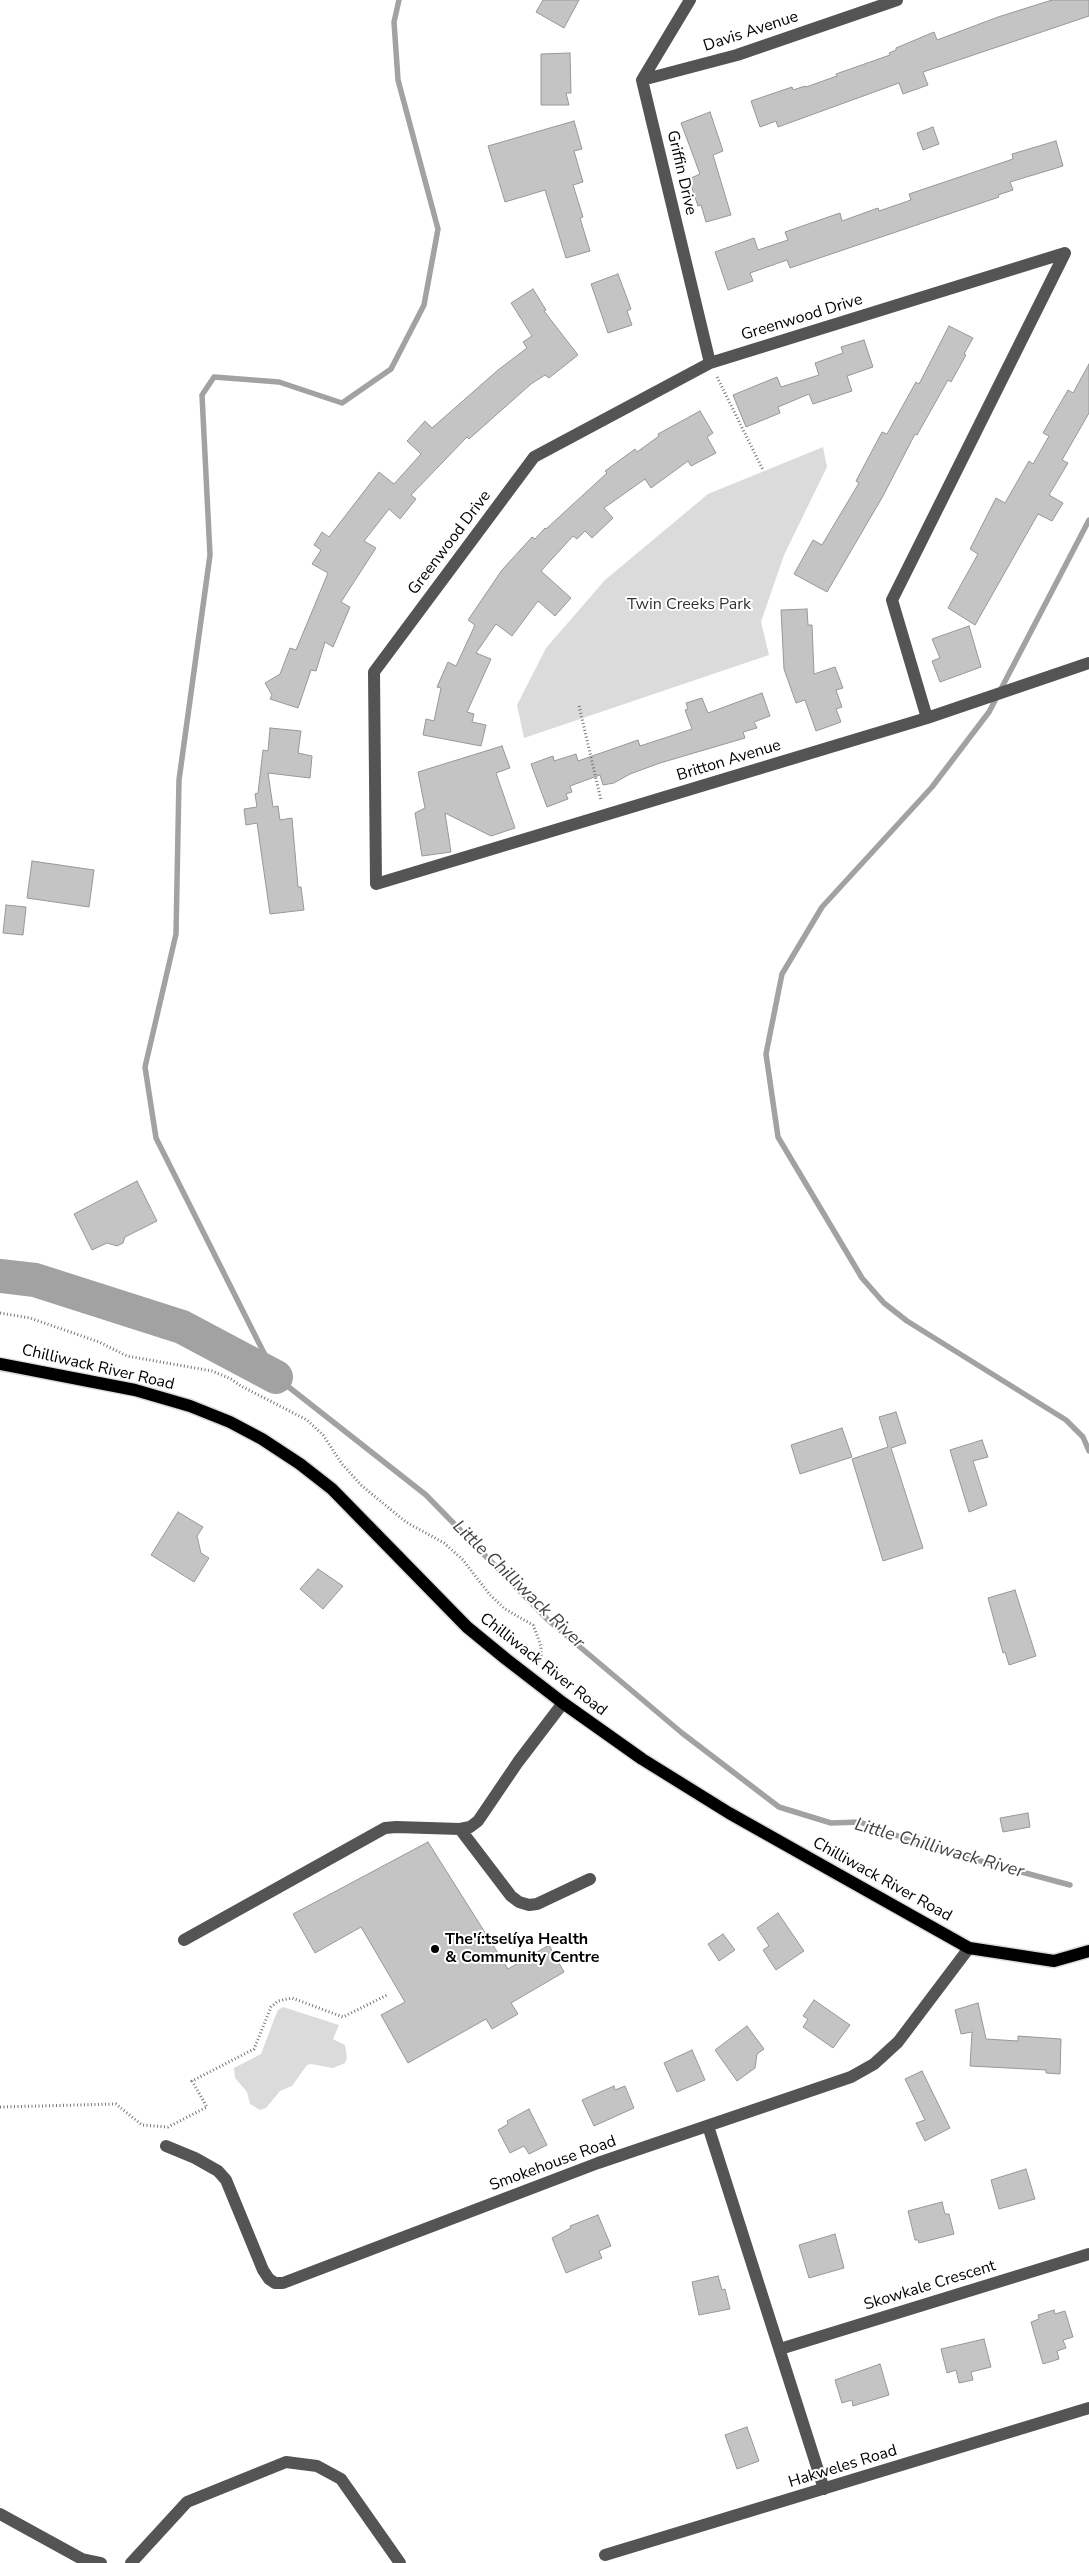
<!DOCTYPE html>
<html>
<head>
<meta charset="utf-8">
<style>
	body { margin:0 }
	canvas { display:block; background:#fff }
</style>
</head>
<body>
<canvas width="1089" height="2563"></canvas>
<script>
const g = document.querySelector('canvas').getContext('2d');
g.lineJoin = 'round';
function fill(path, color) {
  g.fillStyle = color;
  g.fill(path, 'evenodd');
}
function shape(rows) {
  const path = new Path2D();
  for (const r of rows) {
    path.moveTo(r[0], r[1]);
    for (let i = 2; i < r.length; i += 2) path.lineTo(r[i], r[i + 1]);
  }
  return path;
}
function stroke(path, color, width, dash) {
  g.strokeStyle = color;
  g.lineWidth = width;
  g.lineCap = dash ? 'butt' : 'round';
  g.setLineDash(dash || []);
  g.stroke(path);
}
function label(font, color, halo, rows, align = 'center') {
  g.font = font + ' "Nunito Sans",sans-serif';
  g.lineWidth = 4;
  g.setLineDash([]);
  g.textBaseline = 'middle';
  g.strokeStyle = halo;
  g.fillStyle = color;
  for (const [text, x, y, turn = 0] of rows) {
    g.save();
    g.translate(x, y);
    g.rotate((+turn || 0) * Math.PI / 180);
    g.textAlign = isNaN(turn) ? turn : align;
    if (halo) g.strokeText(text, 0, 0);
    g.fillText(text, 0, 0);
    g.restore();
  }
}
fill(shape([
	[823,447,827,467,784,555,761,622,769,655,524,738,517,705,546,648,605,580,708,494],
	[283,2007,339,2025,333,2039,345,2045,347,2058,345,2063,333,2068,311,2064,307,2065,292,2086,280,2091,266,2108,260,2110,250,2104,247,2092,235,2078,234,2068,261,2054,275,2017,278,2010]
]), '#dbdbdb');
stroke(shape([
	[399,0,394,22,398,80,438,229,424,305,391,369,342,403,279,382,214,377,202,395,210,555,179,780,176,934,145,1067,156,1138,276,1377,426,1495,548,1620,682,1733,779,1807,831,1823,860,1822,925,1846,1070,1885],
	[1089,520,989,712,932,787,822,907,782,974,766,1054,778,1137,862,1278,884,1303,907,1321,1066,1420,1083,1437,1089,1451]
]), '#a2a2a2', 5.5);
stroke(shape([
	[0,1276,35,1280,182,1327,276,1377]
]), '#a2a2a2', 34);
const building = shape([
	[543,0,579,0,564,28,536,12,543,0],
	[1052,0,1089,0,1089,16,923,72,928,85,903,94,899,83,778,127,776,121,760,127,751,101,792,87,793,90,805,86,806,87,837,76,836,74,890,55,889,53,896,50,896,48,934,32,937,40,998,17,1052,0],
	[570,53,571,93,566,93,569,105,541,105,541,54,570,53],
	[710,112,723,151,713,155,731,215,706,222,701,205,698,206,689,179,700,174,681,123,710,112],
	[574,121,582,149,574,151,583,182,573,185,583,217,580,218,590,251,566,258,545,190,505,202,488,146,574,121],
	[933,127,939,144,923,150,917,133,933,127],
	[1056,141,1063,166,1010,182,1013,190,998,195,999,197,790,268,787,260,750,273,753,281,728,290,715,252,754,238,758,250,788,240,785,232,840,213,842,221,878,208,879,211,911,200,909,194,1013,159,1012,154,1056,141],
	[618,274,631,309,627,311,632,325,608,333,591,284,618,274],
	[533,289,546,310,544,311,578,355,549,378,545,375,531,384,469,439,467,437,411,495,416,499,400,519,389,509,364,541,376,548,341,602,350,607,333,647,325,642,316,671,311,670,298,708,270,699,272,695,265,683,280,674,290,648,296,650,328,573,312,564,321,550,314,545,322,532,329,537,379,472,394,484,421,454,407,441,425,421,432,428,498,370,527,348,523,342,532,336,511,303,533,289],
	[949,326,973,338,964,354,966,355,951,382,948,380,917,435,915,434,883,496,827,592,794,574,813,540,822,545,859,483,856,481,882,432,887,434,916,382,919,384,949,326],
	[864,340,873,367,847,376,852,391,813,404,809,394,778,407,780,413,746,427,733,395,777,377,781,387,819,375,815,363,843,353,841,347,864,340],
	[1089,364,1089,413,1062,460,1068,463,1049,495,1063,503,1052,521,1038,514,975,625,948,608,978,554,970,549,996,498,1005,503,1029,461,1033,464,1049,436,1043,433,1068,390,1073,393,1089,364],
	[700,411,713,433,707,437,716,453,691,466,688,461,651,488,645,479,604,508,613,518,592,538,585,531,577,539,573,536,541,571,571,598,555,616,538,601,512,636,496,624,476,653,491,659,467,712,474,714,472,722,486,725,481,746,423,735,426,719,434,721,441,688,437,687,448,662,456,666,475,625,468,620,502,570,532,537,535,539,545,528,546,529,607,473,605,471,635,449,637,452,659,436,658,434,700,411],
	[807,609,808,625,812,625,814,674,835,667,843,688,836,690,842,707,836,709,841,722,816,731,805,700,796,703,784,669,781,610,807,609],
	[969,626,981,667,940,682,932,661,940,658,932,639,969,626],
	[762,693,770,716,754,722,757,728,743,732,745,738,660,763,630,774,614,783,603,785,600,775,570,786,572,792,566,794,568,799,547,807,531,764,553,756,554,761,576,754,578,761,638,740,640,746,692,729,685,710,688,709,686,703,702,698,708,713,762,693],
	[270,728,301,731,298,753,312,756,310,778,268,773,273,807,278,806,280,820,292,818,298,887,301,887,304,910,270,914,257,823,246,825,244,809,257,807,255,794,258,793,263,750,268,751,270,728],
	[502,746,510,768,496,773,515,828,491,836,445,813,451,852,422,856,415,813,425,808,418,772,502,746],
	[32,861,94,870,89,907,27,898,32,861],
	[6,905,26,907,23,935,3,933,6,905],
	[137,1181,157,1221,125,1237,123,1243,117,1246,107,1243,92,1250,74,1214,137,1181],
	[896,1412,906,1443,891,1448,923,1548,883,1561,852,1459,888,1447,879,1417,896,1412],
	[842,1428,852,1457,800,1474,791,1445,842,1428],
	[982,1440,988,1457,973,1461,987,1505,969,1512,950,1450,982,1440],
	[178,1512,203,1527,197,1536,201,1553,209,1558,194,1582,151,1555,178,1512],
	[318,1569,343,1586,323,1609,300,1589,318,1569],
	[1015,1590,1036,1656,1009,1665,1005,1652,1003,1653,988,1598,1015,1590],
	[1028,1813,1030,1827,1003,1832,1000,1818,1028,1813],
	[428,1842,508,1969,549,1945,564,1972,511,2003,518,2014,492,2029,486,2019,408,2063,381,2015,405,2002,361,1927,315,1953,293,1914,428,1842],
	[778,1913,804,1951,776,1970,763,1950,769,1946,757,1928,778,1913],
	[723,1934,735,1950,719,1961,708,1944,723,1934],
	[814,2000,850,2025,833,2048,803,2027,808,2019,803,2016,814,2000],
	[978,2003,986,2039,1018,2041,1018,2036,1061,2039,1060,2074,1046,2073,1046,2070,970,2066,972,2032,961,2034,955,2010,978,2003],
	[747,2026,764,2049,757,2054,755,2068,737,2081,715,2050,747,2026],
	[692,2050,705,2080,677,2092,664,2063,692,2050],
	[922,2071,950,2128,925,2141,916,2123,925,2120,905,2079,922,2071],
	[614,2086,615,2090,625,2086,634,2108,594,2126,582,2100,614,2086],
	[529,2109,547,2145,529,2154,524,2146,510,2153,498,2130,508,2124,507,2121,529,2109],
	[1026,2169,1035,2199,999,2209,991,2180,1026,2169],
	[942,2202,945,2214,949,2214,954,2234,919,2243,918,2240,915,2240,908,2211,942,2202],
	[598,2215,611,2246,599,2251,602,2258,566,2273,552,2238,571,2228,570,2226,598,2215],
	[835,2234,844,2268,809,2278,799,2245,835,2234],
	[718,2276,722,2290,725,2289,730,2309,699,2315,692,2282,718,2276],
	[1054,2310,1055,2314,1065,2311,1073,2337,1063,2340,1066,2348,1057,2351,1059,2359,1043,2364,1031,2322,1039,2319,1038,2315,1054,2310],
	[984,2339,991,2367,971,2372,973,2380,959,2383,956,2370,947,2373,941,2349,984,2339],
	[880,2364,889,2395,853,2406,852,2400,842,2403,835,2380,880,2364],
	[747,2427,759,2461,737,2469,725,2435,747,2427]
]);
fill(building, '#c4c4c4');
stroke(building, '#989898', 1);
const major = shape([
	[0,1364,135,1390,190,1406,230,1422,262,1439,300,1464,332,1489,467,1627,506,1659,563,1703,642,1759,729,1813,969,1948,1054,1961,1089,1951]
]);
stroke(major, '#dbdbdb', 15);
stroke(shape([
	[717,377,763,470],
	[579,706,601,800],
	[0,1313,30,1318,99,1342,127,1356,212,1371,231,1379,241,1386,307,1420,323,1435,342,1464,362,1486,406,1522,444,1543,463,1560,490,1595,505,1609,533,1625,541,1646,541,1658,536,1664],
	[0,2107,116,2104,142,2125,168,2127,207,2107,192,2081,254,2049,271,2007,278,2001,292,1998,343,2017,387,1995]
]), '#767676', 3, [1, 2.5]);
stroke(shape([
	[690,0,642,80,710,363],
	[642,80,737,55,897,0],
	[927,718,892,600,1065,253,710,363,534,457,374,672,376,884,927,718,1089,663],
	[460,1829,511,1896,519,1902,529,1905,537,1904,590,1879],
	[184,1940,385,1828,396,1827,460,1829,470,1827,478,1821,518,1762,563,1703],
	[708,2126,824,2489],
	[166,2146,195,2158,218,2171,226,2180,263,2270,269,2279,275,2283,283,2283,598,2163,851,2077,874,2064,898,2042,969,1948],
	[780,2349,1089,2254],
	[0,2514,82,2559,101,2563],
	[605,2555,1089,2408],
	[131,2563,187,2502,286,2462,317,2466,341,2479,400,2563]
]), '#545454', 12);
stroke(major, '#000', 12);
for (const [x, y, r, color] of [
	[435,1949,5,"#000"]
]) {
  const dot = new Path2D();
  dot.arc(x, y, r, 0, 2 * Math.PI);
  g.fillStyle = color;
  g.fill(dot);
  stroke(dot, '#fff', 2);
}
label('16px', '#000', '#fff', [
	["Davis Avenue",751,32,-18],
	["Griffin Drive",681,173,77],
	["Greenwood Drive",802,318,-17],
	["Greenwood Drive",450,543,-53],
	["Britton Avenue",729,761,-17],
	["Chilliwack River Road",98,1368,13],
	["Chilliwack River Road",543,1665,38],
	["Chilliwack River Road",882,1880,29],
	["Smokehouse Road",553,2164,-20],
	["Skowkale Crescent",930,2286,-17],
	["Hakweles Road",843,2467,-17]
]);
label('16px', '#323232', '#fff', [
	["Twin Creeks Park",689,605]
]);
label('bold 16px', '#000', '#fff', [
	["The'í:tselíya Health",445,1940],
	["& Community Centre",445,1958]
], 'left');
label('italic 18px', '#434343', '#fff', [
	["Little Chilliwack River",518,1585,44],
	["Little Chilliwack River",939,1849,16]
]);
</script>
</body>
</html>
